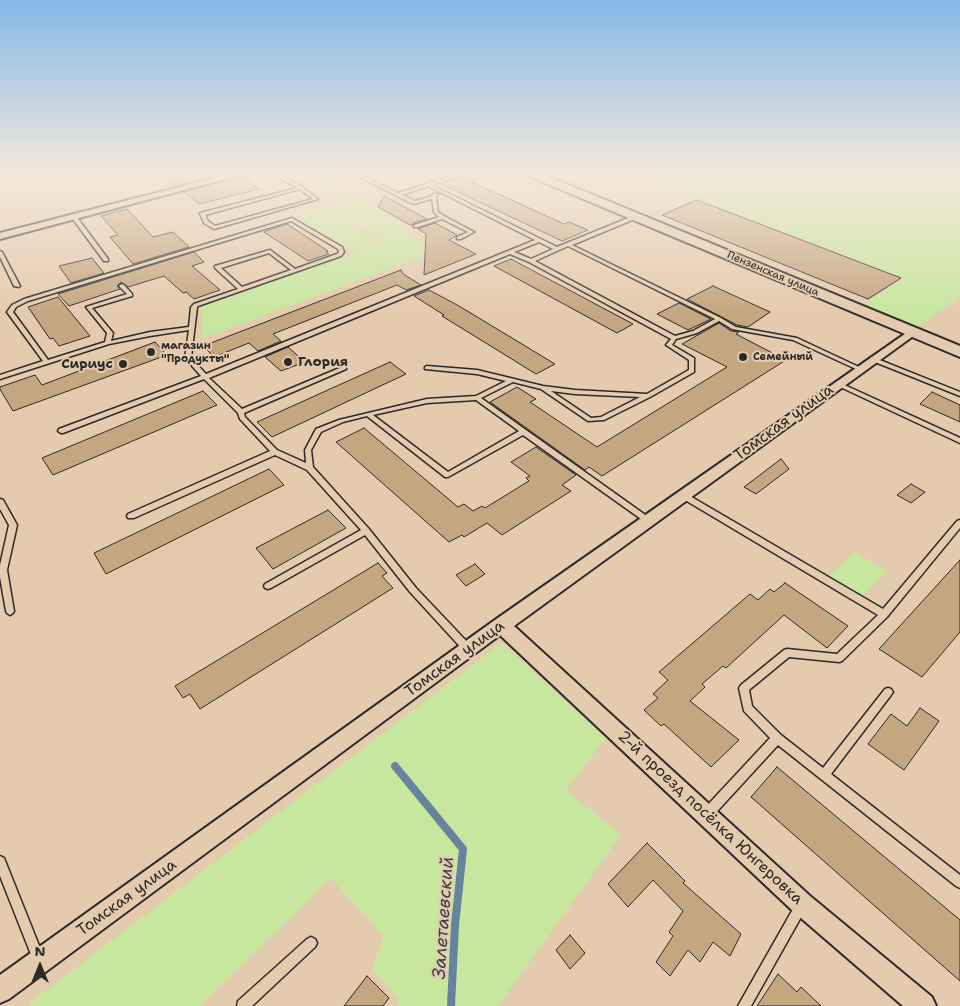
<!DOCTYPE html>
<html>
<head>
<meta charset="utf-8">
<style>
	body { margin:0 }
	#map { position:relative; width:960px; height:1006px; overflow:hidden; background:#e5cbad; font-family:"Shantell Sans",sans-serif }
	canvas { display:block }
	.north { position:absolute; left:15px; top:941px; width:50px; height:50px; -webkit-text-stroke:4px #e5cbad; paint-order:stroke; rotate:0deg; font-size:14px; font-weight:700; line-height:20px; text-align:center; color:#2b2b2b }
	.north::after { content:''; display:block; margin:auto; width:18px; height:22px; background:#2b2b2b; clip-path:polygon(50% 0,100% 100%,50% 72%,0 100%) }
</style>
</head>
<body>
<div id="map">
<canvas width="960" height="1006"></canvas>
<div class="north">N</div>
</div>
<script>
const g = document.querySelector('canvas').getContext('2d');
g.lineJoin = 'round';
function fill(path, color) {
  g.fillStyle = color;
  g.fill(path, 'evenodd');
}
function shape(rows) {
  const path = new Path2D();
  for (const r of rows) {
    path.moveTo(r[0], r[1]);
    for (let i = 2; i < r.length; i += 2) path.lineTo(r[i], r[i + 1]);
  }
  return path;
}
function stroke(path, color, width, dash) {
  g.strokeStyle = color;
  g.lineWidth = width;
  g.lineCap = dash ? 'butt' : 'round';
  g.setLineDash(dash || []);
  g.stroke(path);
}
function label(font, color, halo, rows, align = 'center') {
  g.font = font + ' "Shantell Sans",sans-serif';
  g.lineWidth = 4;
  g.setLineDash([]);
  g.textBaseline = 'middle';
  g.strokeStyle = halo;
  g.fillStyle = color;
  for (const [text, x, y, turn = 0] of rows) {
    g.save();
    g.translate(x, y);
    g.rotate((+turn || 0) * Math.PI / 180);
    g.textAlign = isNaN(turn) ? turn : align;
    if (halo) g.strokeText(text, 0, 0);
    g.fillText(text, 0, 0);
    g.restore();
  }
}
fill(shape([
	[303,173,313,173,403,223,406,234,438,251,201,339,202,307,384,241,352,222,322,232,295,215,343,201],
	[628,173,960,173,960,298,916,328,861,306,904,278],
	[349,224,379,241,352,251,323,233],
	[855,551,887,572,861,597,829,576],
	[501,643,606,738,566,790,621,835,498,1006,399,1006,398,1000,372,968,384,937,331,878,200,1006,29,1006,30,1003]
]), '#c7e69e');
stroke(shape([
	[395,766,463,849,455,925,451,1006]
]), '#66849d', 8);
const building = shape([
	[162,173,206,173,212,177,177,186,162,173],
	[468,173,486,173,487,176,470,181,564,224,569,222,588,230,562,241,441,184,468,173],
	[242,176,259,189,199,204,184,192,242,176],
	[384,196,427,219,413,223,412,226,378,207,384,196],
	[697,200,901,278,868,299,662,215,697,200],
	[127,209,153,237,173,232,189,247,133,264,110,237,118,235,101,216,127,209],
	[435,223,457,235,449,240,476,254,424,275,426,234,418,229,435,223],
	[287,224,328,251,326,252,329,254,308,261,264,232,287,224],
	[194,252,204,262,192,266,220,290,194,299,186,292,183,293,164,276,128,287,121,282,117,286,120,289,69,306,58,294,194,252],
	[92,258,104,273,71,283,59,266,92,258],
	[511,259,633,324,617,333,494,266,511,259],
	[401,270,403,274,421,285,406,290,397,285,273,334,281,341,258,351,249,343,214,357,203,346,401,270],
	[713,286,770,312,748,327,737,325,687,299,713,286],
	[429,290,459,306,555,364,536,374,442,316,444,315,414,296,429,290],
	[58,297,90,336,59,346,53,338,50,339,28,307,58,297],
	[679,303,711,319,688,330,657,314,679,303],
	[719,323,731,331,739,332,736,334,786,360,602,476,589,467,585,470,490,402,517,387,536,399,530,402,597,447,727,367,682,344,719,323],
	[155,342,167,355,13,411,0,389,0,387,35,375,42,385,155,342],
	[288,347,305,362,281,371,265,357,288,347],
	[390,362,406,374,272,437,257,422,390,362],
	[203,391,217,405,53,475,42,458,203,391],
	[932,392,960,405,960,422,920,404,932,392],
	[364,428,458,507,464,504,473,511,482,506,485,508,529,481,526,478,530,476,511,462,536,447,576,475,562,485,571,491,502,535,487,523,464,537,462,535,449,542,336,442,364,428],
	[781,459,789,469,756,494,744,487,781,459],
	[269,469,284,485,106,574,94,553,269,469],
	[911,484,925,492,911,503,897,495,911,484],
	[328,510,346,528,273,569,256,548,328,510],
	[960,560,960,632,922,677,879,649,960,560],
	[378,563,387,573,382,576,393,588,200,709,190,694,183,698,175,686,378,563],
	[475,564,485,574,466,586,456,575,475,564],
	[785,583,848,626,827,648,784,615,726,668,723,666,702,684,705,687,690,701,739,740,711,767,664,724,661,726,644,710,658,698,653,694,668,680,659,672,750,594,758,600,770,589,774,592,785,583],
	[920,708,939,721,904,770,868,744,891,714,907,726,920,708],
	[777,767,960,920,960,981,751,797,777,767],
	[647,843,685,881,683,883,741,934,730,956,713,942,700,962,688,950,670,976,656,962,673,936,669,932,683,911,653,880,628,907,608,884,647,843],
	[570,935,585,953,570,969,556,950,570,935],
	[778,974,797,992,801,987,821,1006,757,1006,778,974],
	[367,976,389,998,383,1006,344,1006,367,976]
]);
fill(building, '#c4a680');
stroke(building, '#2b2b2b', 1);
const lane = shape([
	[208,173,214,173,226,178,223,179,208,173],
	[272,173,277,173,302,187,318,199,214,229,204,223,200,214,200,213,297,188,272,173],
	[300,189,313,199,215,226,208,221,205,215,300,189],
	[351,173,356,173,398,193,436,181,419,173,425,173,440,180,460,173,466,173,432,185,557,247,633,216,637,216,637,218,572,245,721,318,736,327,797,338,861,368,860,369,856,369,793,340,732,329,719,321,697,333,676,339,672,345,694,358,694,372,650,397,604,420,588,421,541,389,513,382,481,398,651,519,652,521,651,523,648,524,523,435,448,477,445,477,367,416,343,422,321,432,311,450,313,467,369,529,416,588,471,646,473,649,471,652,468,653,465,652,410,592,365,535,271,588,268,589,265,588,264,586,265,584,361,530,307,470,275,455,134,518,128,518,127,516,128,514,270,451,240,419,238,413,204,379,63,433,61,433,58,431,59,429,201,376,185,358,189,330,150,336,109,344,0,379,0,375,43,361,7,312,12,305,24,299,292,218,342,247,344,252,341,256,198,306,197,307,191,358,206,374,535,240,428,186,402,195,415,201,432,196,434,194,438,194,436,197,438,212,444,216,474,232,461,239,457,239,457,237,468,232,442,219,418,227,414,227,414,225,439,217,434,212,432,199,413,204,351,173],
	[291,221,338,249,339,252,337,254,295,269,270,250,215,266,215,268,238,289,194,304,191,307,189,327,150,332,111,341,113,333,92,308,132,296,132,294,124,285,122,284,119,286,127,294,86,307,107,333,105,342,48,360,13,312,16,307,28,301,291,221],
	[539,242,553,249,531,259,514,252,539,242],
	[568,246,715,319,693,331,675,336,535,261,568,246],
	[269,253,291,270,242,287,221,268,269,253],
	[510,254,529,262,671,339,666,345,689,360,689,370,647,394,575,390,543,386,477,370,427,366,425,367,425,369,477,374,506,381,476,396,427,399,339,420,316,429,305,450,306,463,277,450,245,417,244,413,346,369,346,367,342,367,242,409,209,378,510,254],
	[551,391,575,394,640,397,601,417,591,418,551,391],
	[476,400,519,431,448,472,373,415,427,403,476,400],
	[72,216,76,216,108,259,108,261,104,261,72,218,72,216],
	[0,251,2,252,20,286,19,287,14,286,0,257,0,251],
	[872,357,960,392,960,396,870,360,870,358,872,357],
	[838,382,960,438,960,443,836,385,836,383,838,382],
	[683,492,883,609,957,521,960,520,960,528,887,617,842,661,839,662,789,657,749,690,752,706,781,735,823,768,885,689,888,688,891,689,893,692,891,695,831,774,960,875,960,888,956,886,778,745,711,818,707,819,703,818,702,814,703,810,770,738,744,711,739,688,741,685,784,650,787,649,837,654,878,615,680,497,679,495,683,492],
	[0,499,3,500,17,525,7,570,14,611,13,613,10,615,7,613,6,611,0,577,0,565,9,525,0,509,0,499],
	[0,856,4,858,44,958,42,962,38,964,34,962,0,876,0,856],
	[801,900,805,902,807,906,805,910,751,1006,738,1006,797,902,801,900],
	[311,937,315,939,317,943,315,947,252,1006,237,1006,238,1001,307,939,311,937]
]);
const street = shape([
	[234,173,248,173,0,239,0,233,234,173],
	[912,329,918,332,916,334,514,626,810,896,932,997,936,1006,903,1006,794,912,500,635,9,999,0,1003,0,975,495,620,912,329]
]);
const secondary = shape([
	[524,173,540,173,960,346,960,357,526,175,524,173]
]);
stroke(lane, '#2b2b2b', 3);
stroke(street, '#2b2b2b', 4);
stroke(secondary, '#2b2b2b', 4);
fill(lane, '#e5cbad');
fill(street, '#e5cbad');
fill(secondary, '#e5cbad');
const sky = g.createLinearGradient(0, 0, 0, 314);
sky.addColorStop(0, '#83b8e8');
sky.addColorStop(0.55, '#f3e8da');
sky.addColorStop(1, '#f3e8da00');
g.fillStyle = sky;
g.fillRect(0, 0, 960, 314);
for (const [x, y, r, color] of [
	[151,352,5,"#2b2b2b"],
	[743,357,5,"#2b2b2b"],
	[288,362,5,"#2b2b2b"],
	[123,364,5,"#2b2b2b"]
]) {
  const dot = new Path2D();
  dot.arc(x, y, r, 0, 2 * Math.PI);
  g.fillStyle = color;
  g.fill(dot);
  stroke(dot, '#e5cbad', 2);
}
label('11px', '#2b2b2b', '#e5cbad', [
	["Пензенская улица",773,274,23]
]);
label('bold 11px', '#2b2b2b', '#e5cbad', [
	["магазин",161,346],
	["\"Продукты\"",161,359],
	["Семейный",753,357]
], 'left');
label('bold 14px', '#2b2b2b', '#e5cbad', [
	["Глория",298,362],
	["Сириус",113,364,"right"]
], 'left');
label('16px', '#2b2b2b', '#e5cbad', [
	["Томская улица",784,423,-36],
	["Томская улица",455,659,-36],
	["2-й проезд посёлка Юнгеровка",710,818,43],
	["Томская улица",127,898,-36]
]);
label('italic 18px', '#3a4148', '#e5cbad', [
	["Залетаевский",444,918,-86]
]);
</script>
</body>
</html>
